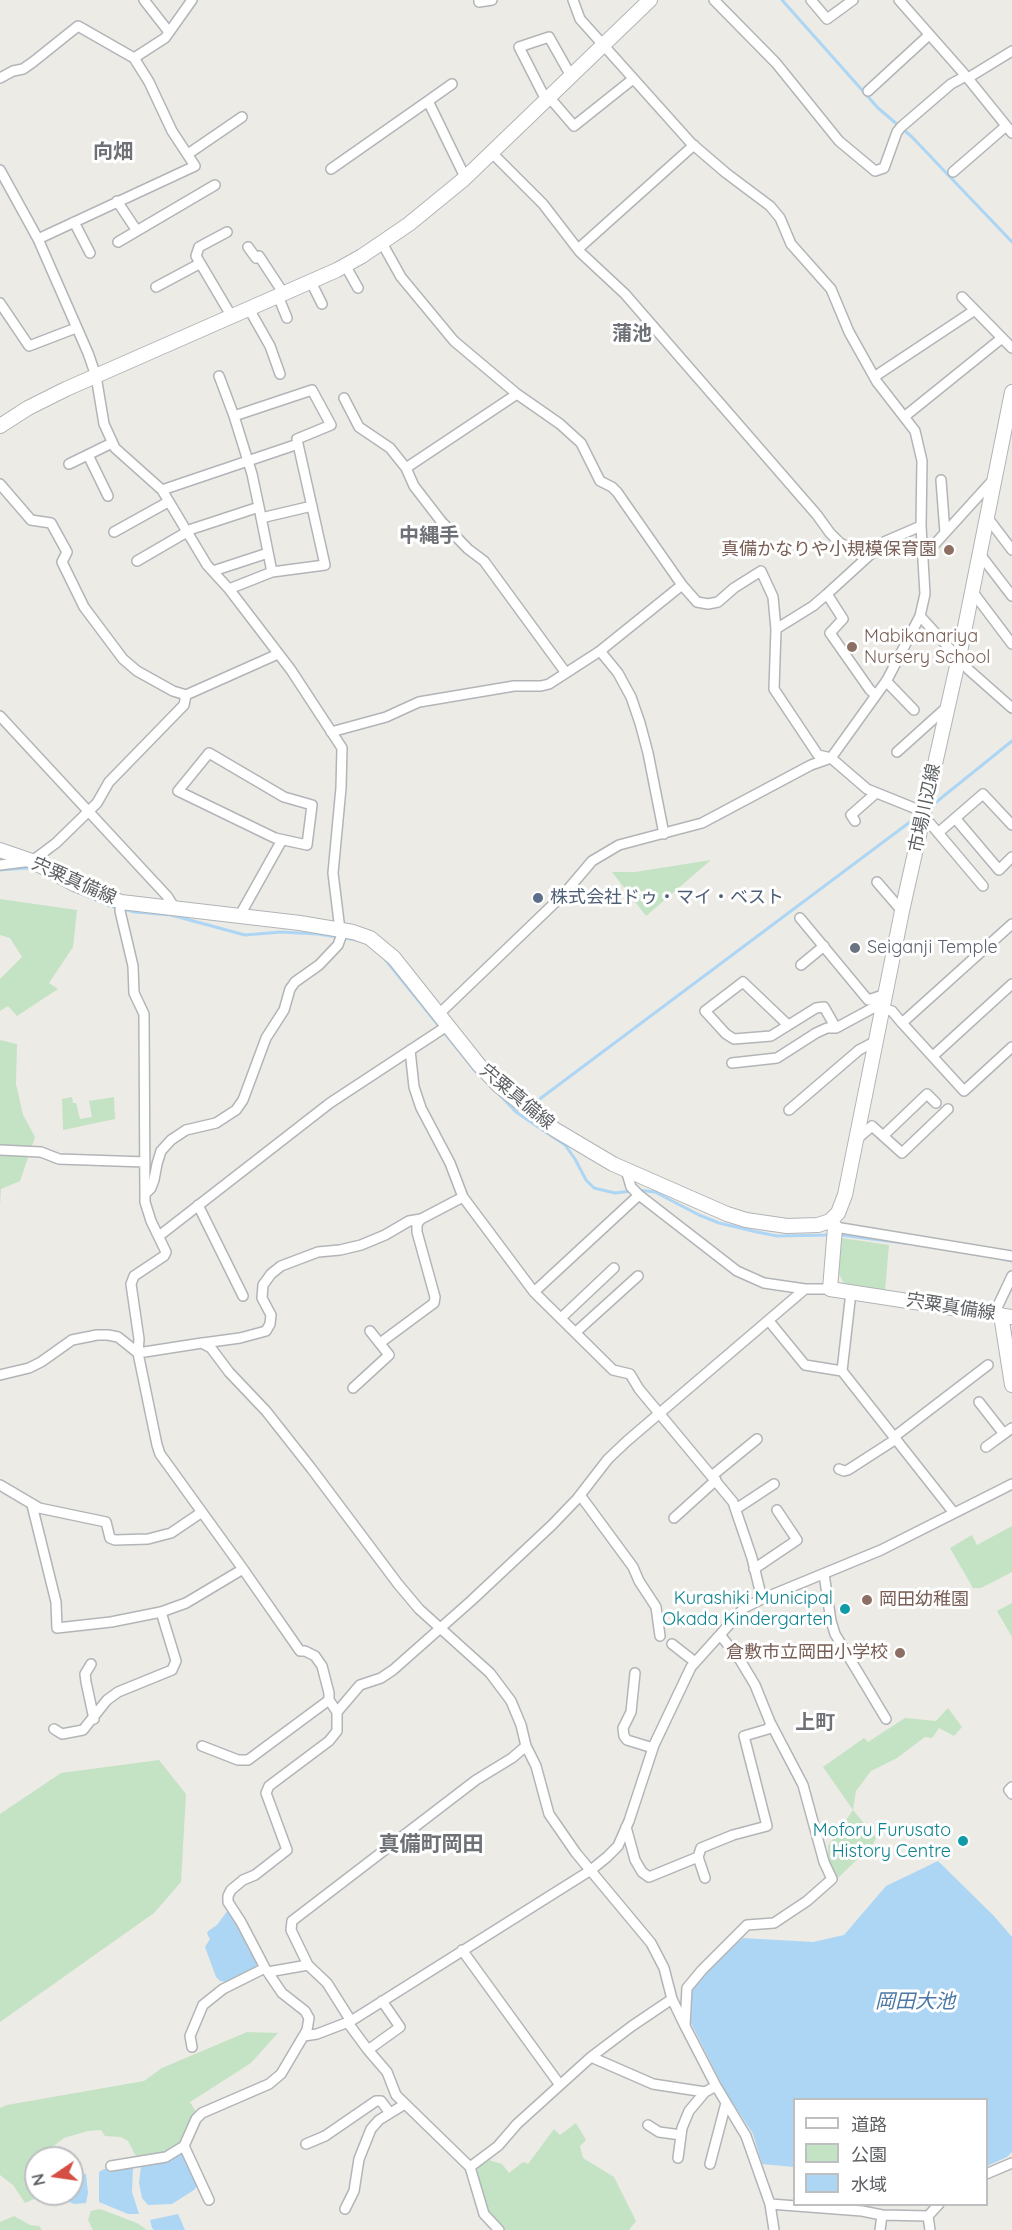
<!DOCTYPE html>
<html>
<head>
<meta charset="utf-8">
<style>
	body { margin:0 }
	#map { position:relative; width:1012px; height:2230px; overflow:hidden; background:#edebe5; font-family:Quicksand,"Noto Sans JP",sans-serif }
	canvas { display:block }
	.legend { position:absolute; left:793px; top:2098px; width:195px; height:108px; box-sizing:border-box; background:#fff; border:2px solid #bebfc1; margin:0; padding:8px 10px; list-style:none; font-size:18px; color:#5d6063 }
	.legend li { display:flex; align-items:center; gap:12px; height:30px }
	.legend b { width:30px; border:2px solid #bebfc1 }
	.north { position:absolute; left:24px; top:2146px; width:60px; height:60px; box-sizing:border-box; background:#fff; border:2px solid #bebfc1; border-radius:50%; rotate:257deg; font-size:16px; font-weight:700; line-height:24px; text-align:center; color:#5d6063 }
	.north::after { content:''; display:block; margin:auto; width:21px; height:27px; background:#d54e43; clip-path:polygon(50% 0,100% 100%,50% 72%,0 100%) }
</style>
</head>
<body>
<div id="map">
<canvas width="1012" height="2230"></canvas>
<ul class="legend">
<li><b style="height:8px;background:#fff"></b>道路</li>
<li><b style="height:16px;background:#c4e2c4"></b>公園</li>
<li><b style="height:16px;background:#add6f5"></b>水域</li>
</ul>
<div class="north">N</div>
</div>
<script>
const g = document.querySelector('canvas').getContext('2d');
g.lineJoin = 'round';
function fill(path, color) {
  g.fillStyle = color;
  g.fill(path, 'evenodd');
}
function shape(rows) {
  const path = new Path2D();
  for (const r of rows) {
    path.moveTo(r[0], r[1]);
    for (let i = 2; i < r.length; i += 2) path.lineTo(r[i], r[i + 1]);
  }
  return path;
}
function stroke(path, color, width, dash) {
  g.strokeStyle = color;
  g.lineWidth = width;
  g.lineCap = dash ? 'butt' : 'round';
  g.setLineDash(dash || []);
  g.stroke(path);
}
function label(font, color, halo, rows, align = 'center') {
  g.font = font + ' Quicksand,"Noto Sans JP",sans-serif';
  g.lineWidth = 6;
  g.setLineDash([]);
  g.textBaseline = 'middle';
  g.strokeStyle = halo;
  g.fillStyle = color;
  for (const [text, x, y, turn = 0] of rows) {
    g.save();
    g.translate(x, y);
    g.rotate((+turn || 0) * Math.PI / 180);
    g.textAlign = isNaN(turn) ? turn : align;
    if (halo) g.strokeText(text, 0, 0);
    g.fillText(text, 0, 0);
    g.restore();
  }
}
fill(shape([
	[711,860,646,916,612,872,635,872],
	[0,899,77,910,73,947,49,983,58,989,17,1016,8,1006,0,1011,0,979,22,957,10,938,0,935],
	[0,1040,17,1044,16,1084,23,1115,35,1137,20,1181,1,1189,0,1205],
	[72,1097,73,1103,76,1103,80,1119,92,1117,89,1101,114,1097,115,1119,63,1130,62,1099],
	[842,1238,889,1245,885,1291,845,1285,838,1272],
	[1012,1526,1012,1572,981,1588,973,1588,950,1548,972,1535,977,1545],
	[1012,1603,1012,1637,997,1611],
	[948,1708,962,1727,954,1736,939,1728,932,1738,925,1737,897,1758,871,1771,856,1791,853,1810,876,1838,873,1844,837,1879,828,1862,828,1846,853,1810,823,1767,864,1738,868,1742,905,1718,936,1721],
	[159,1760,186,1794,181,1882,154,1913,0,2022,0,1814,61,1773],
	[247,2032,278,2033,251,2063,190,2102,196,2112,184,2139,165,2154,137,2158,128,2141,121,2137,105,2136,101,2130,88,2131,64,2138,51,2148,48,2158,36,2158,36,2194,56,2194,63,2202,54,2203,34,2199,25,2203,13,2185,0,2175,0,2108,7,2105,144,2081,162,2068],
	[576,2123,586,2140,580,2146,583,2158,614,2177,636,2221,629,2230,504,2230,487,2213,476,2177,478,2167,489,2160,502,2164,509,2173,523,2162,528,2164,554,2129,560,2135],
	[100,2209,137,2223,147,2230,93,2230,88,2220,91,2211],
	[14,2216,30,2225,39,2226,42,2230,0,2230,0,2222]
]), '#c4e2c4');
fill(shape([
	[938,1861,994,1916,1012,1937,1012,2152,1007,2157,987,2166,986,2100,794,2100,794,2167,762,2164,753,2134,725,2091,691,2023,692,1989,721,1957,743,1938,813,1942,844,1935,886,1886],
	[228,1910,257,1962,256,1967,252,1970,227,1982,220,1981,216,1977,205,1947,210,1939,207,1934,208,1931,217,1925],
	[183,2153,198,2185,194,2190,172,2204,148,2205,142,2198,139,2183,141,2166,170,2160],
	[133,2168,132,2192,139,2214,128,2214,99,2202,99,2172,104,2169],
	[81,2173,86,2174,88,2193,86,2203,74,2204,67,2201,61,2194,72,2194,72,2177],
	[178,2214,185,2230,154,2230,152,2228,150,2220]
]), '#add6f5');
stroke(shape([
	[782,0,878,108,912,137,1012,242],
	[935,803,1012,741],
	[0,870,27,868,37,871],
	[80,893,110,906,135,912,171,915,245,935,281,932,318,934,357,940],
	[384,958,476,1072],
	[496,1091,516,1112,565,1145,575,1159,586,1180,594,1188,615,1193,632,1191],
	[533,1104,918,816],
	[638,1190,655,1192,699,1215,719,1223,757,1232,777,1236,830,1235],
	[840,1235,904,1243],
	[1002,1259,1012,1261]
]), '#add6f5', 3);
const street = shape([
	[144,0,169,32],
	[479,0,479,2,492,0],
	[714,0,776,63,839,141,875,171,884,168,897,132,901,127,951,84,966,76],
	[811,0,827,19,853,0],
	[899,0,966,76,1012,133],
	[0,78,13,71,23,69,33,62,78,26,134,58],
	[968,78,1012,51],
	[452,84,428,101,465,177],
	[868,91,929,35],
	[549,97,574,126,633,79],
	[546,100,519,47,549,37,571,76],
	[491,152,543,204,580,252,625,294,817,515,830,533,839,542,865,558],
	[188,154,242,117],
	[331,169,428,101],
	[0,170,38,239,88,353,96,376,104,424,115,448,162,490,207,565,229,589,291,670,342,748,341,788,333,873,340,930],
	[953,172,1006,126],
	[117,201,137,231],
	[74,222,90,253],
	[227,232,199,247,196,256,232,317],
	[38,239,195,166,172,131,149,82,134,58,165,38,192,0],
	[118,242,215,185],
	[382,243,401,277,454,341,517,394,560,424,581,443,600,481,612,487,617,492,682,585,697,602,708,604,718,602,734,588,761,571,773,597,776,629,774,689,818,755,831,758,867,789,924,812],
	[248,247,256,258,259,256,284,294],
	[578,249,694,145],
	[345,265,358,288],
	[311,282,322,304],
	[156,287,199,264],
	[278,296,287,318],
	[962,297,1012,348],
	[0,303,29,346,76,328],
	[249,309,270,346,280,374],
	[874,377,975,310],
	[517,394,406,468,414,486,441,521,468,549,484,561,566,673],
	[344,398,359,427,390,448,406,468],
	[234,416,312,390,331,425,297,439,298,444],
	[904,417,1002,338],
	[88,455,108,496],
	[69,464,112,443],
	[941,480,945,533],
	[0,484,31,520,51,523,67,552,62,562,84,607,123,659,137,671,173,691,186,695,278,654],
	[162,490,298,444,325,565,272,572],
	[987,517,1012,550],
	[261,518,312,506],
	[114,532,168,502],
	[979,553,1012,596],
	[924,556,993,480],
	[137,561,192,529,259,507,252,474,234,416,219,376],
	[213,571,268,553],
	[229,589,272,572,259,507],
	[972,591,1012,644],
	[827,594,884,542,921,526],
	[920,616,969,670,1012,708],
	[776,629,813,606,827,594,843,619,830,633,870,690,876,695],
	[600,651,618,673,631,697,640,723,648,753,664,834],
	[886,681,914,710],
	[0,716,167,896,174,907],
	[331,732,386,717,419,702,514,686,541,686,549,684,600,651,682,585],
	[897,752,947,707],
	[209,753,284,797,312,805,307,845,275,838,178,791,209,753],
	[923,815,983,886],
	[955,818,999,870,1012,857],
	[855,821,851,815,876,793],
	[938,833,983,794,1012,825],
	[0,865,32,861,56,843,97,803,109,782,184,705,186,695],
	[877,882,902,911],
	[121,902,120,911,133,966,134,993,144,1014,145,1202,151,1221,166,1252,164,1256,134,1276,131,1284,139,1339,138,1353,157,1445,160,1454,243,1569,300,1651,305,1651,315,1656,322,1666,329,1693,329,1700,337,1712,337,1731,329,1741,269,1786,266,1793,287,1850,255,1875,243,1880,231,1890,228,1896,228,1902,241,1922,265,1968,282,1993,305,2011,309,2018,307,2030,281,2074,269,2084,202,2113,196,2119,184,2146,209,2200],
	[240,915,282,840],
	[800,918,868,1000,886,994],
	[1012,924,902,1023,964,1091,1012,1047],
	[801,965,824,946],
	[883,1009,892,1011,902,1023],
	[438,1015,564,894,592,861,619,845,702,823,811,765,831,758,887,680,920,616,925,594,921,526,922,461,915,431,877,382,849,332,831,289,791,244,780,218,770,206,726,173,691,143,580,19,573,0],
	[788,1025,743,982,705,1011,726,1034,734,1039,771,1036,816,1008,824,1007,836,1028,884,1002],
	[410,1050,414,1087,421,1108,450,1163,463,1197,534,1292,613,1370,630,1374,639,1389,733,1502,752,1558,762,1599],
	[933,1056,1012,984],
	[732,1063,777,1058,816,1033,827,1028,836,1028],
	[789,1110,859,1050,876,1041],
	[883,1136,927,1094,936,1103],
	[857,1139,872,1126,902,1153,948,1109],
	[0,1150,41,1152,59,1159,145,1162],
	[626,1170,631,1187,639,1195,737,1271,764,1283,805,1289,830,1289],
	[145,1194,151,1188,154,1180,157,1164,161,1151,171,1140,186,1130,216,1123,236,1110,243,1100,266,1038,284,1010,290,989,295,982,319,965,338,945,343,931],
	[198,1205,243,1296],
	[835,1227,1012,1256],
	[159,1236,330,1103,447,1026],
	[534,1292,639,1195],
	[851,1292,842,1371,954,1513],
	[994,1314,1012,1276],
	[561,1318,614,1268],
	[769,1321,805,1365,842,1371],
	[576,1332,638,1276],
	[203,1343,240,1338,266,1331,270,1324,271,1315,262,1298,263,1285,271,1274,281,1266,318,1252,340,1250,361,1245,385,1235,409,1221,421,1219],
	[380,1343,434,1303,435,1297,417,1232,417,1224,421,1219,463,1197],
	[0,1375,29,1368,41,1362,72,1340,97,1335,108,1335,118,1337,138,1353,202,1343,211,1348,229,1372,266,1411,311,1468,398,1584,419,1609,490,1673,511,1701,521,1725,526,1746,536,1766,549,1814,576,1853,651,1943,664,1968,672,1999,685,2026,716,2086,746,2136,770,2204,774,2230],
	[353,1388,389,1355,370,1331],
	[979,1402,1004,1434],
	[894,1437,988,1365],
	[986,1447,1012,1428],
	[839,1469,844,1471,848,1470,896,1439],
	[713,1475,757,1439],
	[0,1485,39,1508,106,1522,110,1538,115,1540,148,1539,171,1533,202,1512],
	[580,1495,633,1567,639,1581,656,1607,660,1636],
	[32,1505,56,1602,57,1628,111,1622,161,1612,186,1603,243,1569],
	[736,1509,774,1484],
	[674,1518,716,1480],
	[754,1569,797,1540,777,1510],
	[824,1574,831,1621,835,1634,886,1719],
	[672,1644,695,1662],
	[91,1664,85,1674,86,1682,94,1719],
	[635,1673,631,1712,623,1728,624,1736,627,1740,653,1748],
	[337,1712,360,1685,381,1678,393,1670,471,1601,552,1525,577,1499,608,1459,627,1441,805,1289],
	[54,1729,62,1734,83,1730,107,1700,118,1692,172,1670,176,1661,161,1612],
	[202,1746,238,1760,248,1760,329,1700],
	[1012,1787,1009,1790,1012,1794],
	[626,1827,635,1860,642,1872,649,1877,698,1857,701,1848,733,1835,767,1826,744,1736,768,1729,771,1724],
	[698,1857,705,1878],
	[462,1950,560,2085],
	[308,1965,291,1930,292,1921,476,1780,512,1758,526,1746],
	[268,1972,308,1965,327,1983,351,2021],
	[348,2023,368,2050,387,2072,396,2095,470,2167,484,2214,499,2230],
	[685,2026,687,1988,702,1970,747,1925,774,1923,807,1901,832,1879,824,1862,803,1785,770,1722,755,1685,740,1660,721,1636],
	[304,2036,317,2034,351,2021,591,1870,607,1857,618,1846,629,1821,654,1745,691,1667,744,1608,762,1599,881,1550,1012,1484],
	[192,2047,190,2036,203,2005,223,1989,265,1968],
	[368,2050,400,2027,382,2001],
	[591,2057,632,2026,672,1999],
	[648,2125,659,2132,681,2135],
	[306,2144,325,2136,376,2101,381,2101,390,2113],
	[678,2158,682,2128,689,2111,705,2092],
	[710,2164,726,2103],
	[111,2166,166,2157,184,2146],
	[470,2167,498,2146,517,2124,591,2057,653,2084,705,2092,716,2086],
	[986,2174,1012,2163],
	[770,2204,862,2211,882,2215,928,2216,939,2204],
	[345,2209,354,2191,359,2159,371,2129,379,2120,405,2104],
	[928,2216,930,2230],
	[880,2230,882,2215]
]);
const secondary = shape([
	[0,426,28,408,66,389,337,270,362,256,409,224,464,179,650,0],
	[0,850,32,861,74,884,121,902,300,923,353,932,370,938,394,958,479,1065,499,1086,554,1129,613,1164,727,1214,746,1220,787,1226,818,1225,830,1221,838,1213,845,1195,902,911,959,657,1012,392],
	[830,1221,835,1227,830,1289,1012,1317],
	[1001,1315,1012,1385]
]);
stroke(street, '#b2b5b8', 12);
stroke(secondary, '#b1b4b8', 16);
stroke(street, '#fff', 9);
stroke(secondary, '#fff', 14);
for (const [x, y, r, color] of [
	[949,550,6,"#8d6e63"],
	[852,647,6,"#8d6e63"],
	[538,898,6,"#5c6f8a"],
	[855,948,6,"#6b7280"],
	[867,1600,6,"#8d6e63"],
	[845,1609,6,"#0f9aa8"],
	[900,1653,6,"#8d6e63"],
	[963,1841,6,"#0f9aa8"]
]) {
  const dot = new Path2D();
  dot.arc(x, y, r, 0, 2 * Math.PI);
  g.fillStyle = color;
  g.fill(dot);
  stroke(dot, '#fff', 2);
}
label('18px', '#785e54', '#fff', [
	["真備かなりや小規模保育園",937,550],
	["Mabikanariya",864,637,"left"],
	["Nursery School",864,658,"left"],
	["岡田幼稚園",879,1600,"left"],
	["倉敷市立岡田小学校",888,1653]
], 'right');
label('18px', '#5d6063', '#fff', [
	["市場川辺線",925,808,-78],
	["宍粟真備線",74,881,24],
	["宍粟真備線",517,1097,40],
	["宍粟真備線",951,1307,9]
]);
label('18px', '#4e5e75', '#fff', [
	["株式会社ドゥ・マイ・ベスト",550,898]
], 'left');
label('18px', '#5b616d', '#fff', [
	["Seiganji Temple",867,948]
], 'left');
label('18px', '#0d838f', '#fff', [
	["Kurashiki Municipal",833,1599],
	["Okada Kindergarten",833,1620],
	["Moforu Furusato",951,1831],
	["History Centre",951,1852]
], 'right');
label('bold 20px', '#6e7175', '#fff', [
	["向畑",113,152],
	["蒲池",632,334],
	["中縄手",429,536],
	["上町",815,1723]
]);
label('italic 20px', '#4c78a5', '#fff', [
	["岡田大池",915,2002]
]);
label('bold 21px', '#6e7175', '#fff', [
	["真備町岡田",431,1845]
]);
</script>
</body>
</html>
